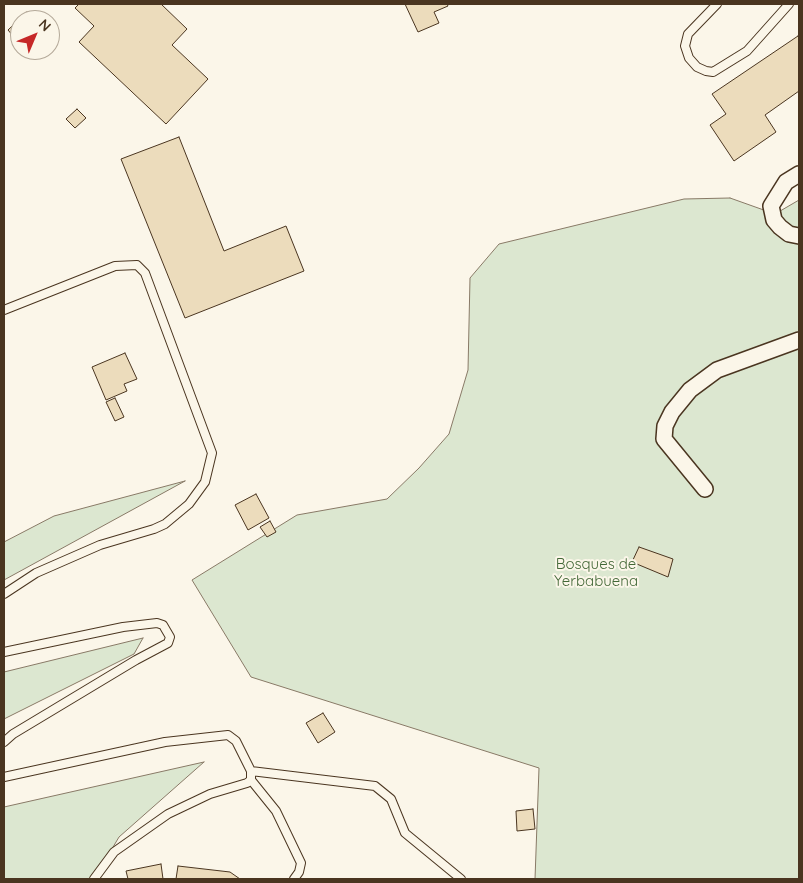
<!DOCTYPE html>
<html>
<head>
<meta charset="utf-8">
<style>
	body { margin:0 }
	#map { position:relative; width:803px; height:883px; overflow:hidden; background:#fbf6e9; font-family:Quicksand,sans-serif }
	canvas { display:block }
	.frame { position:absolute; inset:0; border:5px solid #4a3520; pointer-events:none }
	.north { position:absolute; left:10px; top:10px; width:50px; height:50px; box-sizing:border-box; background:#fbf6e9; border:1px solid #b4a999; border-radius:50%; rotate:45deg; font-size:14px; font-weight:700; line-height:20px; text-align:center; color:#4a3520 }
	.north::after { content:''; display:block; margin:auto; width:18px; height:22px; background:#c62828; clip-path:polygon(50% 0,100% 100%,50% 72%,0 100%) }
</style>
</head>
<body>
<div id="map">
<canvas width="803" height="883"></canvas>
<div class="frame"></div>
<div class="north">N</div>
</div>
<script>
const g = document.querySelector('canvas').getContext('2d');
g.lineJoin = 'round';
function fill(path, color) {
  g.fillStyle = color;
  g.fill(path, 'evenodd');
}
function shape(rows) {
  const path = new Path2D();
  for (const r of rows) {
    path.moveTo(r[0], r[1]);
    for (let i = 2; i < r.length; i += 2) path.lineTo(r[i], r[i + 1]);
  }
  return path;
}
function stroke(path, color, width, dash) {
  g.strokeStyle = color;
  g.lineWidth = width;
  g.lineCap = dash ? 'butt' : 'round';
  g.setLineDash(dash || []);
  g.stroke(path);
}
function label(font, color, halo, rows, align = 'center') {
  g.font = font + ' Quicksand,sans-serif';
  g.lineWidth = 4;
  g.setLineDash([]);
  g.textBaseline = 'middle';
  g.strokeStyle = halo;
  g.fillStyle = color;
  for (const [text, x, y, turn = 0] of rows) {
    g.save();
    g.translate(x, y);
    g.rotate((+turn || 0) * Math.PI / 180);
    g.textAlign = isNaN(turn) ? turn : align;
    if (halo) g.strokeText(text, 0, 0);
    g.fillText(text, 0, 0);
    g.restore();
  }
}
const green = shape([
	[730,198,775,214,799,200,799,879,535,879,539,768,251,677,192,580,297,515,387,499,419,468,449,434,468,370,470,278,499,244,684,199,730,198],
	[185,481,4,580,4,542,54,516,185,481],
	[143,638,134,654,4,719,4,672,143,638],
	[204,762,119,837,94,879,4,879,4,807,204,762]
]);
fill(green, '#dce7d0');
stroke(green, '#887966', 1);
const building = shape([
	[79,4,161,4,187,29,172,45,208,79,166,124,79,42,94,26,75,8,79,4],
	[405,4,447,4,448,6,434,12,439,23,418,32,405,4],
	[27,12,35,20,20,20,20,44,8,30,27,12],
	[798,36,799,38,799,91,765,115,776,132,734,161,710,125,726,114,712,94,798,36],
	[77,109,86,118,75,128,66,119,77,109],
	[179,137,224,251,286,226,304,271,185,318,121,159,179,137],
	[125,353,137,379,124,384,127,391,106,400,92,367,125,353],
	[115,398,124,417,115,421,106,402,115,398],
	[256,494,269,518,248,530,235,505,256,494],
	[270,521,276,532,267,537,260,527,270,521],
	[639,547,673,559,668,577,632,562,639,547],
	[323,713,335,732,318,743,306,723,323,713],
	[533,809,535,829,517,831,516,811,533,809],
	[161,864,163,879,128,879,126,871,161,864],
	[178,866,230,872,240,879,176,879,178,866]
]);
fill(building, '#ecdcbc');
stroke(building, '#4a3520', 1);
const lane = shape([
	[717,4,688,34,685,46,689,58,697,67,706,71,713,72,747,51,789,4],
	[4,310,115,266,137,265,145,273,212,453,205,482,189,504,165,524,154,529,100,545,36,573,4,594],
	[4,652,123,627,157,623,163,625,170,637,168,643,136,660,13,734,4,742],
	[251,771,375,786,391,799,405,833,461,879],
	[4,777,165,742,228,735,236,741,251,771,251,780,247,783,210,794,168,814,114,852,94,879],
	[251,780,276,811,301,863,299,872,294,879]
]);
const street = shape([
	[799,174,786,182,771,206,774,220,780,227,789,234,799,236],
	[705,489,664,439,665,426,672,412,690,390,717,370,799,340]
]);
stroke(lane, '#4a3520', 10);
stroke(street, '#4a3520', 18);
stroke(lane, '#fbf6e9', 8);
stroke(street, '#fbf6e9', 15);
label('15px', '#436837', '#fbf6e9', [
	["Bosques de",596,564],
	["Yerbabuena",596,581]
]);
</script>
</body>
</html>
